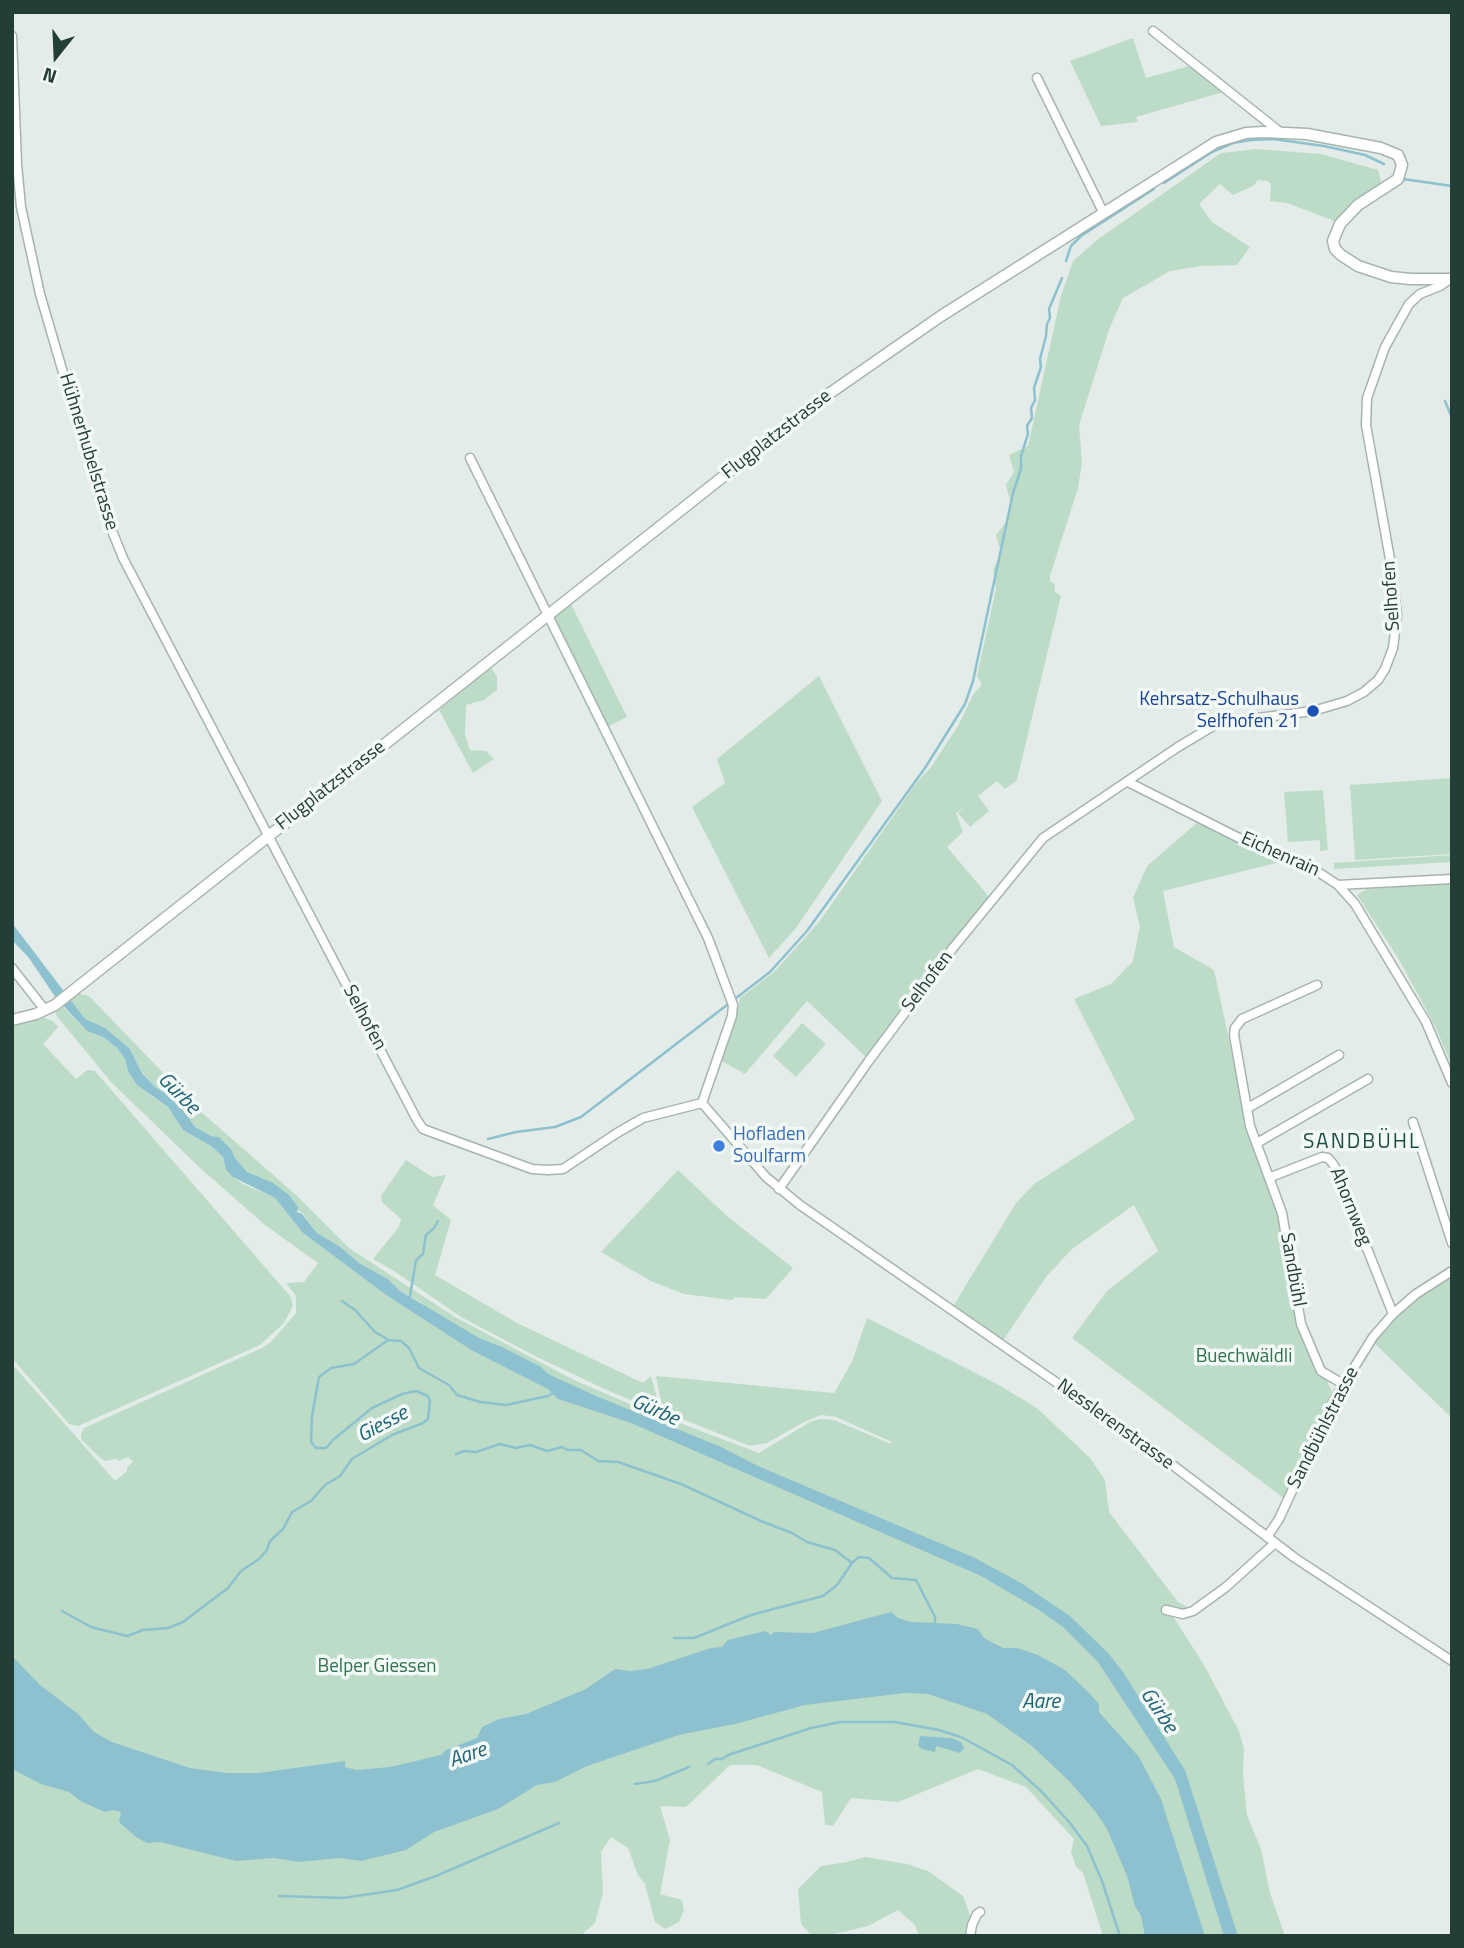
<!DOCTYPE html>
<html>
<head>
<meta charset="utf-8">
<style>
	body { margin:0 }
	#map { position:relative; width:1464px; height:1948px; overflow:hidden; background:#e3ece9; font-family:"Titillium Web",sans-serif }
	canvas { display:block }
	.frame { position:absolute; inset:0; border:14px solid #233d37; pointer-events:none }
	.north { position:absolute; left:21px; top:21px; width:70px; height:70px; -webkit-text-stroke:5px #f3f9f6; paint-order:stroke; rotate:198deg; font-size:19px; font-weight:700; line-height:28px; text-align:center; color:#233d37 }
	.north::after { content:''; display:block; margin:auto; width:24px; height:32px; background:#233d37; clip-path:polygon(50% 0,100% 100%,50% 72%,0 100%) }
</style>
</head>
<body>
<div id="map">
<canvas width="1464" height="1948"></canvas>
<div class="frame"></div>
<div class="north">N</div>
</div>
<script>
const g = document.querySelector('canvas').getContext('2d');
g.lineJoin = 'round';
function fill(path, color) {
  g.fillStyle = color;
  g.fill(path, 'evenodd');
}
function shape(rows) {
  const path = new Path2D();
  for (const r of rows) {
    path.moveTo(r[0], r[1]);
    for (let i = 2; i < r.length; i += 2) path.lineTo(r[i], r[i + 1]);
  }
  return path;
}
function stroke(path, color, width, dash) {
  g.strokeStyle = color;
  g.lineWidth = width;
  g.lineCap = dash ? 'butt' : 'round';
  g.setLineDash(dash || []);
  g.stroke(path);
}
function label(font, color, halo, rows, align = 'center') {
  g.font = font + ' "Titillium Web",sans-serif';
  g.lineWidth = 7;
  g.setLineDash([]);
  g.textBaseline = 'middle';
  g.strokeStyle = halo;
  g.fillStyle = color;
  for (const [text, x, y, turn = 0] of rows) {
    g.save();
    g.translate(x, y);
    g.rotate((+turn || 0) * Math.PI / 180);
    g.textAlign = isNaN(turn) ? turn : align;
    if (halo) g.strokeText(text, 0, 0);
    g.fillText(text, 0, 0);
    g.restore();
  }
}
fill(shape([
	[1133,38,1146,78,1193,65,1227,91,1136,117,1138,122,1101,126,1070,61],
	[1256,149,1321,154,1378,170,1383,189,1340,223,1287,203,1270,201,1271,184,1267,181,1258,180,1253,186,1233,195,1220,184,1199,204,1212,222,1250,247,1237,265,1201,266,1170,271,1123,298,1110,327,1079,425,1082,463,1078,488,1050,576,1050,581,1055,584,1054,591,1061,596,1017,780,1005,789,997,781,978,796,989,811,970,827,958,813,965,807,956,813,963,832,947,847,990,898,867,1058,807,1001,745,1074,718,1059,738,1008,740,998,774,972,819,922,917,782,931,767,958,726,974,693,982,685,977,676,996,589,993,570,1001,552,996,535,1005,524,1011,504,1006,485,1014,472,1009,455,1028,446,1061,296,1073,261,1097,240,1221,153],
	[570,602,627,717,607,727,556,623,555,613],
	[491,667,497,677,497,690,484,700,466,705,465,735,470,750,486,751,494,759,473,773,439,710],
	[819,676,882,801,796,928,769,958,692,807,725,783,717,759],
	[1452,778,1452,854,1355,860,1350,785],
	[1323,790,1328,850,1320,851,1320,840,1288,842,1284,792],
	[1199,821,1265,856,1280,862,1163,891,1174,947,1214,970,1248,1128,1277,1209,1285,1244,1298,1325,1319,1375,1327,1381,1334,1396,1286,1500,1072,1338,1107,1291,1158,1251,1134,1205,1072,1249,1046,1277,1002,1342,952,1308,1016,1203,1034,1184,1135,1119,1074,999,1111,984,1133,961,1140,926,1133,898,1147,866],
	[1452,855,1452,862,1334,869,1334,863],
	[1452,883,1452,1066,1435,1026,1398,958,1357,895,1367,889],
	[77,993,89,996,200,1111,296,1195,349,1248,455,1317,572,1379,632,1405,759,1453,810,1422,821,1419,834,1420,891,1444,892,1442,836,1417,821,1415,804,1422,767,1443,750,1446,672,1415,661,1402,656,1376,834,1393,852,1362,867,1318,997,1384,1037,1408,1090,1458,1105,1480,1109,1512,1178,1602,1191,1609,1169,1610,1204,1665,1239,1731,1244,1749,1243,1774,1247,1815,1261,1849,1270,1893,1285,1936,1103,1936,1083,1873,1076,1867,1071,1852,1074,1839,1026,1787,978,1769,898,1802,851,1798,833,1826,825,1825,822,1792,757,1765,730,1765,686,1807,660,1806,670,1840,660,1894,682,1900,684,1910,679,1922,665,1929,655,1922,645,1884,638,1875,628,1848,611,1837,601,1852,603,1893,595,1923,580,1936,12,1936,12,1364,115,1481,127,1471,127,1467,133,1462,128,1457,119,1461,116,1459,105,1461,99,1457,81,1439,81,1434,84,1428,262,1348,271,1342,296,1313,296,1296,286,1283,304,1282,318,1263,265,1225,199,1167,111,1082,56,1015,55,1010,61,1005,87,1031,103,1037,117,1048,125,1059,128,1071,150,1095,168,1107,183,1130,211,1146,223,1157,226,1170,241,1183,275,1198,303,1233,386,1295,446,1333,420,1302,400,1291,388,1279,359,1263,339,1246,317,1233,303,1214,247,1172,235,1158,231,1149,219,1137,211,1136,195,1127,175,1099,155,1087,142,1072,130,1049,85,1020,68,999],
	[42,1017,53,1021,58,1027,43,1044,76,1079,87,1070,95,1071,290,1296,293,1306,284,1323,260,1345,78,1426,69,1424,12,1358,12,1023],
	[802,1023,826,1044,796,1077,773,1056],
	[406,1160,432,1177,446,1175,433,1205,451,1220,435,1275,517,1323,643,1383,651,1376,661,1412,611,1392,537,1357,461,1317,394,1271,373,1259,399,1227,401,1219,382,1202,381,1196],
	[678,1170,727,1216,793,1268,766,1299,735,1297,732,1300,684,1294,651,1281,601,1252],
	[1452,1276,1452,1418,1374,1343,1389,1323,1422,1295],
	[865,1857,907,1864,928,1871,963,1896,973,1923,972,1936,919,1936,915,1925,898,1910,868,1926,825,1936,812,1936,801,1924,798,1889,821,1866,847,1862]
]), '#bddcc7');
fill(shape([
	[12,923,85,1019,105,1028,130,1049,142,1073,155,1087,175,1099,195,1127,211,1136,219,1137,231,1149,235,1158,247,1172,273,1183,289,1195,298,1207,297,1212,302,1214,317,1233,339,1246,359,1263,388,1279,400,1291,479,1338,502,1347,541,1367,548,1374,596,1396,721,1447,758,1466,975,1558,1021,1583,1070,1616,1108,1653,1123,1672,1185,1770,1238,1936,1224,1936,1175,1779,1098,1662,1063,1627,1039,1610,981,1576,631,1423,558,1399,548,1389,473,1351,386,1295,303,1233,275,1198,233,1177,226,1170,223,1157,211,1146,183,1130,168,1107,137,1085,128,1071,125,1059,117,1048,103,1037,87,1031,56,998,29,958,12,940],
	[891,1612,898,1618,911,1622,957,1624,978,1629,984,1638,1003,1648,1017,1648,1038,1655,1065,1670,1089,1693,1099,1704,1099,1712,1139,1757,1161,1799,1205,1936,1145,1936,1141,1916,1135,1906,1127,1876,1107,1829,1095,1811,1070,1782,1032,1746,987,1714,928,1694,905,1693,805,1705,735,1724,679,1735,587,1766,555,1782,537,1785,498,1809,434,1832,406,1850,361,1861,340,1858,299,1862,274,1858,236,1861,160,1842,147,1843,136,1837,119,1822,121,1812,113,1810,105,1812,82,1802,69,1792,41,1784,12,1769,12,1656,40,1685,78,1714,94,1732,112,1742,190,1768,227,1773,259,1773,345,1761,345,1767,356,1770,390,1767,441,1755,446,1750,477,1738,482,1727,499,1719,526,1714,586,1689,615,1669,630,1671,647,1669,711,1648,722,1647,728,1640,765,1631,771,1635,774,1632,813,1633],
	[920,1736,951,1738,961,1742,964,1748,960,1753,936,1746,935,1752,922,1749,918,1746]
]), '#8dc1cf');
stroke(shape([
	[1403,179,1452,186],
	[1164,183,1212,152,1233,143,1251,140,1273,139,1324,146,1365,155,1384,164],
	[1066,261,1071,246,1081,236,1154,189],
	[1445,401,1452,418],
	[488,1139,516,1132,555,1127,581,1117,770,972,807,931,925,768,965,704,973,681,1013,493,1021,469,1021,456,1028,434,1027,426,1032,418,1031,408,1035,400,1034,388,1041,367,1040,359,1046,336,1047,324,1050,318,1049,309,1062,278],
	[410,1296,416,1260,423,1254,426,1235,434,1228,438,1221],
	[342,1301,355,1310,375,1332,387,1339],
	[456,1454,464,1451,476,1452,500,1444,516,1448,530,1445,547,1451,562,1447,568,1450,581,1450,598,1461,618,1462,681,1484,761,1521,792,1533,807,1542,835,1550,852,1563],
	[62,1611,91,1627,127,1636,143,1630,168,1628,183,1622,228,1588,241,1571,259,1559,267,1550,270,1541,283,1529,292,1512,311,1501,325,1485,340,1476,352,1459,392,1435,423,1423,428,1419,430,1401,428,1396,416,1391,402,1394,372,1408,334,1439,326,1448,316,1448,311,1442,312,1416,319,1377,331,1368,354,1364,388,1340,401,1341,409,1348,419,1368,449,1385,457,1395,480,1402,506,1405,548,1396,553,1393],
	[674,1638,694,1638,751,1615,823,1596,837,1585,852,1563,859,1557,869,1558,892,1578,916,1580,935,1617,935,1625],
	[708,1764,715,1759,722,1759,728,1755,811,1728,840,1722,895,1722,939,1730,961,1737,1012,1765,1042,1792,1070,1823,1087,1846,1102,1881,1120,1936],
	[635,1784,655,1781,689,1767],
	[279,1896,343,1898,397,1890,436,1876,559,1823]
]), '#8dc1cf', 2.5);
const minor = shape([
	[1153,31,1280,132],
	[12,36,17,164,21,207,40,294,102,506,123,558,417,1120,423,1129,532,1169,548,1170,563,1169,617,1133,643,1118,702,1103],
	[1037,78,1103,212],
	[470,458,708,938,733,1005,732,1016,702,1103],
	[1128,782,1247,842,1312,868,1338,885,1355,904,1426,1022,1452,1083],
	[1338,885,1452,879],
	[12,968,45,1010],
	[1317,985,1242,1019,1235,1028,1234,1035,1250,1126,1282,1213,1301,1324,1321,1371,1343,1384],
	[702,1103,766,1177,800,1205,1141,1441,1295,1558,1452,1661],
	[1248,1108,1339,1055],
	[1413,1122,1452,1243],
	[1257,1143,1368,1079],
	[1271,1177,1322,1157,1328,1158,1334,1165,1393,1314],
	[779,1189,868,1062,953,948,1043,838,1178,747,1218,723,1313,711,1347,701,1364,692,1378,680,1385,669,1393,648,1397,615,1390,559,1366,425,1367,398,1385,347,1409,304,1420,294,1440,286,1450,279],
	[1267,1537,1279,1519,1334,1400,1373,1337,1393,1314,1416,1294,1452,1271],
	[1166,1610,1183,1614,1193,1611,1226,1587,1275,1543],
	[970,1936,972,1925,977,1914,980,1912]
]);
const tertiary = shape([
	[12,1020,36,1014,55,1005,820,400,941,316,1216,142,1246,133,1263,132,1307,134,1381,148,1398,155,1402,165,1398,179,1358,205,1340,224,1333,241,1335,249,1341,255,1358,266,1391,277,1411,279,1452,279]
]);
stroke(minor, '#a6b4b0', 11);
stroke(tertiary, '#a6b4b0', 13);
stroke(minor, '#fff', 8);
stroke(tertiary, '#fff', 10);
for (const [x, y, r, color] of [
	[1313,711,7,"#1a4fb4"],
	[719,1146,7,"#3f7fe0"]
]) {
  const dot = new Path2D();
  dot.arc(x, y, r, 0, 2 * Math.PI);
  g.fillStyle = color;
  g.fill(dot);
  stroke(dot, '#f3f9f6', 2.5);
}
label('19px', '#233d37', '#f3f9f6', [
	["Flugplatzstrasse",777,435,-38],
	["Hühnerhubelstrasse",88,452,73],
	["Selhofen",1392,596,-94],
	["Flugplatzstrasse",331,786,-38],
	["Eichenrain",1280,855,24],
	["Selhofen",928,982,-53],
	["Selhofen",364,1018,62],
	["Ahornweg",1350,1207,68],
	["Sandbühl",1292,1270,80],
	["Nesslerenstrasse",1115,1425,36],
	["Sandbühlstrasse",1324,1428,-63]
]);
label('19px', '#164399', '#f3f9f6', [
	["Kehrsatz-Schulhaus",1299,700],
	["Selfhofen 21",1299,722]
], 'right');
label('19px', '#366cbe', '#f3f9f6', [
	["Hofladen",733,1135],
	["Soulfarm",733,1157]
], 'left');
label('19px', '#2f724d', '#f3f9f6', [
	["Buechwäldli",1244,1357],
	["Belper Giessen",377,1667]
]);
label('italic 21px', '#1f6377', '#f3f9f6', [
	["Gürbe",178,1094,45],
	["Gürbe",655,1411,24],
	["Giesse",383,1425,-28],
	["Aare",1041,1703],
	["Gürbe",1158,1711,56],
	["Aare",468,1756,-19]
]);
g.letterSpacing = '2px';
label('21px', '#204e46', '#f3f9f6', [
	["SANDBÜHL",1362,1143]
]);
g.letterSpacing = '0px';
</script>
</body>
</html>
